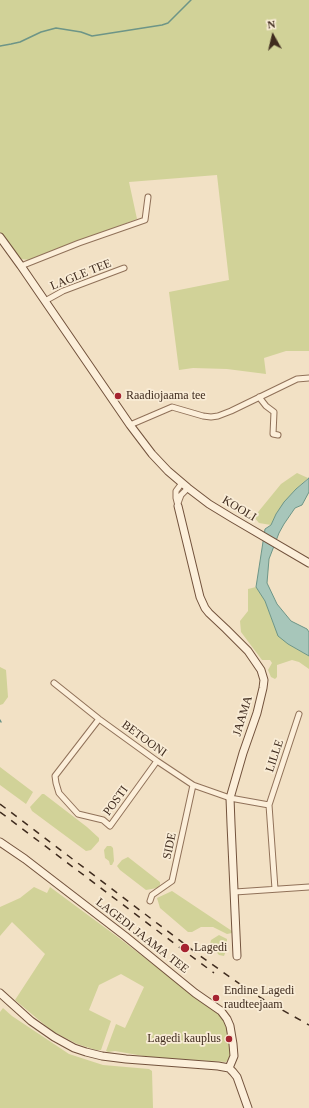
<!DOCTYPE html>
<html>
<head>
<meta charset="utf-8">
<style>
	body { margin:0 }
	#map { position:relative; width:309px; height:1108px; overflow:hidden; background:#f2e1c5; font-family:"Times New Roman",serif }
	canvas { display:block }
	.north { position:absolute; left:253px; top:16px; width:40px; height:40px; -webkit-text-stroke:3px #f9ecd6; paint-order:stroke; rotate:352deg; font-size:11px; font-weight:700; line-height:16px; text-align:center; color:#3f2b1e }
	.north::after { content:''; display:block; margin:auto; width:14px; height:18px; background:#3f2b1e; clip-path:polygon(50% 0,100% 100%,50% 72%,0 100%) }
</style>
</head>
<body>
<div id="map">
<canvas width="309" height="1108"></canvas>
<div class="north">N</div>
</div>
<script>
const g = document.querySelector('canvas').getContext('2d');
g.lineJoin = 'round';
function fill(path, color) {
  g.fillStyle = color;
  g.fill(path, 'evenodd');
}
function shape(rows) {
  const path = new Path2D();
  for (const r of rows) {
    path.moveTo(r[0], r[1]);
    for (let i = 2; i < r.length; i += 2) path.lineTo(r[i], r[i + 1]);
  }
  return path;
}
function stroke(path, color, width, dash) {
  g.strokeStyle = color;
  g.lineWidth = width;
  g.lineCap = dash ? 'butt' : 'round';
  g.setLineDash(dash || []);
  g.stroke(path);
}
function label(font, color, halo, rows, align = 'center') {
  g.font = font + ' "Times New Roman",serif';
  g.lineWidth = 3.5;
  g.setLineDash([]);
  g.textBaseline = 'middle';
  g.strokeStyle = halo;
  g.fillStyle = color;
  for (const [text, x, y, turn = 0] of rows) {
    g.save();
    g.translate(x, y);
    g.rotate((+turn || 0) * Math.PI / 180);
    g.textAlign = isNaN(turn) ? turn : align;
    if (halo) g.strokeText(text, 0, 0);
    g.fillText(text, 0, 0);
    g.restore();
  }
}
fill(shape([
	[0,0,309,0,309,351,286,351,264,358,266,374,227,369,193,368,179,370,169,292,229,280,217,175,129,182,137,219,31,260,19,259,0,232],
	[297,473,308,478,296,489,276,514,271,525,259,523,254,517,281,484],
	[256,587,265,601,274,625,288,644,309,656,309,669,299,662,292,660,277,665,277,677,275,679,271,677,268,670,272,663,270,660,262,660,241,632,240,621,248,611,248,589],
	[0,667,6,670,8,697,3,704,0,705],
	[0,767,33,792,26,804,0,785],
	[42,794,44,794,87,827,99,838,99,841,91,850,86,851,32,811,30,807],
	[107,846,111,846,113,848,114,861,112,865,110,865,109,861,105,858,104,850],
	[128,857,160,882,160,885,157,888,146,890,120,870,117,866,122,860],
	[34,887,47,893,50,887,119,938,154,965,220,1015,225,1024,227,1031,231,1056,226,1062,149,1057,115,1051,108,1052,106,1051,116,1024,125,1028,144,987,121,974,99,985,89,1010,111,1021,101,1050,96,1050,77,1044,52,1031,15,1000,45,954,12,922,0,936,0,907,20,898],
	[172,891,232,931,232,933,227,934,213,927,201,927,192,932,188,932,160,908,157,898],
	[219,935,227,939,227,948,224,956,219,955,210,945,211,940],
	[3,1008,12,1016,69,1054,103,1065,149,1069,152,1071,153,1108,0,1108,0,1012]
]), '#d1d298');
const water = shape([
	[309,478,309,492,302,505,295,508,284,524,279,533,269,559,267,583,277,604,291,621,307,629,309,632,309,656,288,644,278,636,265,601,256,587,265,529,271,525,276,514,284,502,296,489,309,478]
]);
fill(water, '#a7c6ba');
stroke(water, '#6d9587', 1);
stroke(shape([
	[0,46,11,44,20,42,41,32,56,28,81,32,92,36,162,25,168,23,191,0],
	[0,720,1,722]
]), '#6d9587', 1.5);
const street = shape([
	[21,266,79,243,145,220,148,197],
	[45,301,63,291,124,268],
	[259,397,266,406,274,412,273,434,278,435],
	[130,425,172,407,203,416,211,417,218,416,231,411,297,379,309,378],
	[178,503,181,495,188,488],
	[178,506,176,498,176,491,182,483],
	[54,683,99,719,157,761,193,785,230,798,269,805],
	[99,719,55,776,56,783,59,793,78,814,103,820,110,826,157,761],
	[275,889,269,805,299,714],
	[235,892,309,887],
	[150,901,152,895,172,881,193,785]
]);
const secondary = shape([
	[0,237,21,266,130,425,152,454,168,471,188,488,209,504,232,518,309,563],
	[178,506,200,597,205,608,209,613,226,629,248,651,261,670,264,680,263,688,257,713,243,753,230,798,231,824,237,956],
	[0,842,25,859,125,936,195,993,221,1011,227,1019,230,1026,233,1044,234,1056,229,1068],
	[0,993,31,1021,54,1037,74,1048,86,1052,102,1056,126,1059,218,1066,229,1068,233,1072,237,1077,248,1108]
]);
stroke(street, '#907159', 7);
stroke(secondary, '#72523c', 9);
stroke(street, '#fcefda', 5);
stroke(secondary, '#fcefda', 7);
stroke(shape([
	[0,804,199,955,234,980,261,998,309,1025],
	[0,812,183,950,214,973]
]), '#3f2b1e', 1.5, [7, 7]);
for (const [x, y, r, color] of [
	[118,396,4,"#a52330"],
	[185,948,5,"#a52330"],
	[216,998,4,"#a52330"],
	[229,1039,4,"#a52330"]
]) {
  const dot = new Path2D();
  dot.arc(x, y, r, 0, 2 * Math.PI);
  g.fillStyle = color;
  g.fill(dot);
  stroke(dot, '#f9ecd6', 1.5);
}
label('12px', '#3f2b1e', '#f9ecd6', [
	["LAGLE TEE",81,275,-22],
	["KOOLI",239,509,31],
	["JAAMA",243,716,-73],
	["BETOONI",144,739,36],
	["LILLE",275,756,-72],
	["POSTI",116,801,-54],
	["SIDE",170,846,-78],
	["LAGEDI JAAMA TEE",142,936,38]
]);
label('12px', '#3f2b1e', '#f9ecd6', [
	["Raadiojaama tee",126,396],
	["Lagedi",194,948],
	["Endine Lagedi",224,991],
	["raudteejaam",224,1005],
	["Lagedi kauplus",221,1039,"right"]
], 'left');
</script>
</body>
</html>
